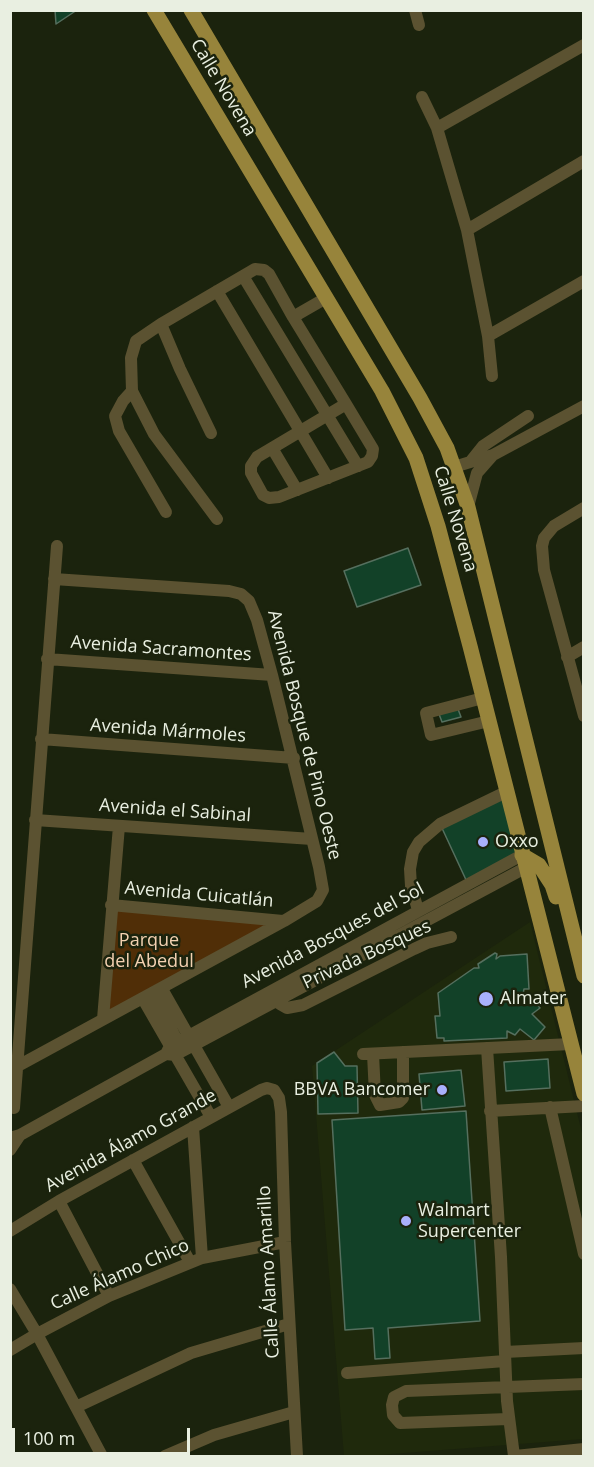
<!DOCTYPE html>
<html>
<head>
<meta charset="utf-8">
<style>
	body { margin:0 }
	#map { position:relative; width:594px; height:1467px; overflow:hidden; background:#1b230d; font-family:"Open Sans",sans-serif }
	canvas { display:block }
	.frame { position:absolute; inset:0; border:12px solid #e9efe1; pointer-events:none }
	.scale { position:absolute; left:12px; top:1428px; width:178px; height:27px; box-sizing:border-box; border:3px solid #e9efe1; border-top:0; padding-left:8px; font-size:18px; line-height:21px; white-space:nowrap; color:#e9efe1; -webkit-text-stroke:4px #1b230d; paint-order:stroke }
</style>
</head>
<body>
<div id="map">
<canvas width="594" height="1467"></canvas>
<div class="frame"></div>
<div class="scale">100 m</div>
</div>
<script>
const g = document.querySelector('canvas').getContext('2d');
g.lineJoin = 'round';
function fill(path, color) {
  g.fillStyle = color;
  g.fill(path, 'evenodd');
}
function shape(rows) {
  const path = new Path2D();
  for (const r of rows) {
    path.moveTo(r[0], r[1]);
    for (let i = 2; i < r.length; i += 2) path.lineTo(r[i], r[i + 1]);
  }
  return path;
}
function stroke(path, color, width, dash) {
  g.strokeStyle = color;
  g.lineWidth = width;
  g.lineCap = dash ? 'butt' : 'round';
  g.setLineDash(dash || []);
  g.stroke(path);
}
function label(font, color, halo, rows, align = 'center') {
  g.font = font + ' "Open Sans",sans-serif';
  g.lineWidth = 5;
  g.setLineDash([]);
  g.textBaseline = 'middle';
  g.strokeStyle = halo;
  g.fillStyle = color;
  for (const [text, x, y, turn = 0] of rows) {
    g.save();
    g.translate(x, y);
    g.rotate((+turn || 0) * Math.PI / 180);
    g.textAlign = isNaN(turn) ? turn : align;
    if (halo) g.strokeText(text, 0, 0);
    g.fillText(text, 0, 0);
    g.restore();
  }
}
fill(shape([
	[530,922,583,1137,583,1439,366,1456,344,1456,312,1066]
]), '#1f290c');
fill(shape([
	[115,910,275,923,108,1016]
]), '#502e07');
const building = shape([
	[55,10,77,10,56,24,55,10],
	[408,548,421,585,357,607,344,571,408,548],
	[458,709,461,717,442,722,439,714,458,709],
	[505,794,520,853,467,882,441,826,505,794],
	[495,953,497,954,496,959,500,956,527,954,529,989,524,989,523,994,525,996,528,993,540,1008,532,1014,545,1027,534,1040,520,1029,515,1035,507,1031,507,1038,444,1041,444,1038,437,1038,435,1016,440,1016,438,993,474,968,479,968,478,964,495,953],
	[334,1052,345,1066,357,1066,358,1113,318,1114,317,1063,334,1052],
	[548,1059,550,1088,506,1091,504,1062,548,1059],
	[461,1070,465,1106,422,1110,419,1074,461,1070],
	[466,1111,480,1321,388,1328,390,1358,375,1359,373,1328,345,1330,332,1120,466,1111]
]);
fill(building, '#124128');
stroke(building, '#556f5e', 1.5);
stroke(shape([
	[415,10,419,25],
	[422,97,437,128,467,230,488,336,492,376],
	[437,128,584,45],
	[467,230,584,161],
	[243,276,358,466],
	[217,291,328,478],
	[293,317,326,298],
	[161,324,180,369,211,433],
	[488,336,584,281],
	[132,391,123,401,115,416,119,431,166,512],
	[272,448,297,490],
	[471,461,483,446,528,416],
	[454,467,493,455,584,406],
	[468,507,477,473,492,456],
	[584,508,554,526,544,538,542,546,544,570,584,716],
	[217,519,154,434,132,391,131,358,136,341,161,324,255,269,264,270,269,274,293,317,346,404,373,449,372,456,368,462,279,497,269,498,263,495,251,473,251,466,257,457,346,404],
	[567,657,584,647],
	[47,659,272,675],
	[483,698,426,713,431,735,489,721],
	[41,739,294,758],
	[35,820,312,839],
	[111,905,283,921],
	[418,910,411,886,410,869,413,852,419,842,440,824,506,792],
	[162,989,229,1107],
	[152,994,178,1042],
	[274,996,280,1004,287,1008,303,1005,414,949,427,943,451,937],
	[143,999,211,1117],
	[103,1019,119,826],
	[487,1048,501,1257,507,1401,514,1456],
	[166,1054,170,1046,522,855],
	[363,1054,571,1044],
	[373,1054,375,1095,380,1105,399,1102,403,1098,403,1052],
	[16,1067,284,921,317,901,323,890,319,867,272,675,257,620,249,601,241,594,229,591,54,579],
	[550,1107,584,1254],
	[14,1108,57,546],
	[490,1111,584,1106],
	[193,1127,202,1258],
	[10,1138,20,1135,166,1054,175,1055,194,1045,525,868],
	[10,1150,20,1135],
	[133,1160,190,1262],
	[59,1201,109,1296],
	[10,1231,59,1201,261,1090,267,1088,274,1090,279,1098,281,1112,285,1242,297,1456],
	[10,1289,37,1334,102,1456],
	[10,1350,37,1334,109,1296,202,1258,285,1242],
	[505,1352,584,1348],
	[347,1373,505,1361],
	[76,1407,191,1353,289,1324],
	[508,1419,400,1423,393,1415,392,1405,394,1397,406,1391,584,1384],
	[165,1456,214,1435,294,1412],
	[515,1456,584,1449]
]), '#5b5231', 12);
stroke(shape([
	[154,10,382,391,416,458,438,526,470,646,584,1094],
	[191,10,420,398,447,448,468,507,584,976],
	[522,855,539,865,552,885,556,897]
]), '#97843b', 15);
for (const [x, y, r, color] of [
	[483,842,6,"#a9b0fc"],
	[486,999,8,"#a9b0fc"],
	[442,1090,6,"#a9b0fc"],
	[406,1221,6,"#a9b0fc"]
]) {
  const dot = new Path2D();
  dot.arc(x, y, r, 0, 2 * Math.PI);
  g.fillStyle = color;
  g.fill(dot);
  stroke(dot, '#1b230d', 2);
}
label('18px', '#e9efe1', '#1b230d', [
	["Calle Novena",223,88,59],
	["Calle Novena",455,519,73],
	["Avenida Sacramontes",161,649,4],
	["Avenida Mármoles",168,731,4],
	["Avenida Bosque de Pino Oeste",304,735,76],
	["Avenida el Sabinal",175,811,4],
	["Avenida Cuicatlán",199,895,5],
	["Avenida Bosques del Sol",333,936,-28],
	["Privada Bosques",367,955,-25],
	["Avenida Álamo Grande",131,1141,-29],
	["Calle Álamo Amarillo",269,1272,-93],
	["Calle Álamo Chico",120,1275,-24]
]);
label('18px', '#e9efe1', '#1b230d', [
	["Oxxo",495,842],
	["Almater",500,999],
	["BBVA Bancomer",430,1090,"right"],
	["Walmart",418,1211],
	["Supercenter",418,1232]
], 'left');
label('18px', '#f3d1b1', '#1b230d', [
	["Parque",149,941],
	["del Abedul",149,962]
]);
</script>
</body>
</html>
